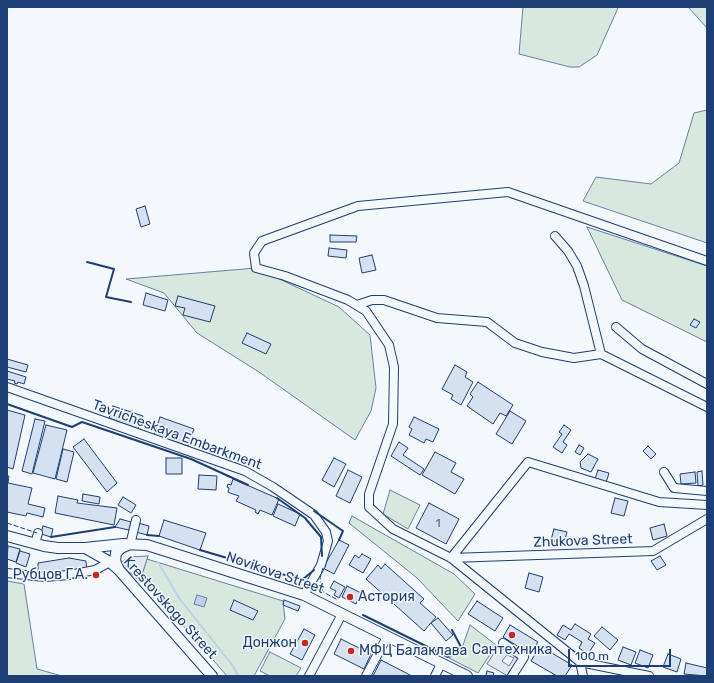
<!DOCTYPE html>
<html>
<head>
<meta charset="utf-8">
<style>
	body { margin:0 }
	#map { position:relative; width:714px; height:683px; overflow:hidden; background:#f4f7fb; font-family:Rubik,sans-serif }
	canvas { display:block }
	.frame { position:absolute; inset:0; border:8px solid #1d3f73; pointer-events:none }
	.scale { position:absolute; left:568px; top:649px; width:103px; height:18px; box-sizing:border-box; border:2px solid #1d3f73; border-top:0; padding-left:5px; font-size:12px; line-height:14px; white-space:nowrap; color:#1d3f73; -webkit-text-stroke:3px #f4f7fb; paint-order:stroke }
</style>
</head>
<body>
<div id="map">
<canvas width="714" height="683"></canvas>
<div class="frame"></div>
<div class="scale">100 m</div>
</div>
<script>
const g = document.querySelector('canvas').getContext('2d');
g.lineJoin = 'round';
function fill(path, color) {
  g.fillStyle = color;
  g.fill(path, 'evenodd');
}
function shape(rows) {
  const path = new Path2D();
  for (const r of rows) {
    path.moveTo(r[0], r[1]);
    for (let i = 2; i < r.length; i += 2) path.lineTo(r[i], r[i + 1]);
  }
  return path;
}
function stroke(path, color, width, dash) {
  g.strokeStyle = color;
  g.lineWidth = width;
  g.lineCap = dash ? 'butt' : 'round';
  g.setLineDash(dash || []);
  g.stroke(path);
}
function label(font, color, halo, rows, align = 'center') {
  g.font = font + ' Rubik,sans-serif';
  g.lineWidth = 3;
  g.setLineDash([]);
  g.textBaseline = 'middle';
  g.strokeStyle = halo;
  g.fillStyle = color;
  for (const [text, x, y, turn = 0] of rows) {
    g.save();
    g.translate(x, y);
    g.rotate((+turn || 0) * Math.PI / 180);
    g.textAlign = isNaN(turn) ? turn : align;
    if (halo) g.strokeText(text, 0, 0);
    g.fillText(text, 0, 0);
    g.restore();
  }
}
const green = shape([
	[523,7,617,7,618,8,597,55,579,67,570,67,519,54,523,7],
	[688,7,707,7,707,28,689,8,688,7],
	[707,110,707,243,583,201,596,177,651,184,679,163,694,113,707,110],
	[587,227,707,266,707,342,622,300,587,227],
	[256,268,339,307,370,335,376,388,371,411,355,440,259,372,197,333,164,293,126,279,256,268],
	[390,490,420,505,408,529,383,514,390,490],
	[352,516,454,574,475,594,458,621,417,578,349,523,352,516],
	[147,559,283,601,285,619,254,676,227,676,141,577,147,559],
	[7,581,24,584,37,669,62,676,7,676,7,581],
	[470,625,496,645,478,673,449,658,462,648,470,625],
	[270,652,301,668,296,676,270,676,260,671,270,652]
]);
fill(green, '#d7e8df');
stroke(green, '#687fa3', 1);
const parking = shape([
	[148,556,140,581,119,564,129,557,148,556],
	[503,639,529,656,517,676,508,676,487,664,503,639],
	[507,655,514,658,509,666,502,661,507,655]
]);
fill(parking, '#e3e8f0');
stroke(parking, '#687fa3', 1);
const water = shape([
	[197,595,207,598,204,607,194,604,197,595]
]);
fill(water, '#bed0e5');
stroke(water, '#687fa3', 1);
stroke(shape([
	[158,562,179,598,233,666,238,676]
]), '#bed0e5', 2);
const building = shape([
	[145,206,150,224,141,227,136,209,145,206],
	[330,235,357,236,356,242,330,242,330,235],
	[329,248,347,250,346,258,328,256,329,248],
	[372,255,376,270,362,273,359,258,372,255],
	[146,293,168,300,165,311,143,305,146,293],
	[178,296,215,306,210,322,183,315,185,308,175,306,178,296],
	[694,319,700,322,696,328,690,325,694,319],
	[247,333,271,344,266,354,242,343,247,333],
	[7,359,28,365,26,372,7,367,7,359],
	[455,365,467,372,465,377,473,382,461,405,451,399,453,395,442,389,455,365],
	[7,371,26,377,24,384,18,382,17,384,14,383,15,381,7,379,7,371],
	[478,382,513,405,506,416,500,413,493,424,467,406,473,397,470,394,478,382],
	[113,406,143,416,138,429,109,418,113,406],
	[7,410,25,415,13,469,7,467,7,410],
	[510,411,526,421,512,444,496,434,510,411],
	[160,417,194,429,188,446,154,435,160,417],
	[414,417,439,429,433,442,426,439,424,443,409,435,412,429,409,427,414,417],
	[35,419,45,421,32,474,22,471,35,419],
	[46,425,67,430,55,479,33,473,46,425],
	[564,425,571,430,563,442,567,445,562,453,553,447,562,434,559,432,564,425],
	[84,439,117,483,107,492,73,447,84,439],
	[399,442,408,448,403,455,424,469,420,475,391,456,399,442],
	[579,445,584,448,580,455,575,452,579,445],
	[648,446,656,454,651,459,643,451,648,446],
	[63,449,74,452,67,482,56,479,63,449],
	[435,452,456,463,451,472,464,479,455,494,422,475,435,452],
	[588,454,598,459,591,472,581,468,580,462,588,454],
	[166,458,182,458,182,474,166,474,166,458],
	[334,458,346,464,334,487,322,480,334,458],
	[348,470,362,477,350,503,336,496,348,470],
	[598,470,609,473,606,483,595,479,598,470],
	[702,471,703,485,698,486,697,472,702,471],
	[695,472,696,483,681,484,680,474,695,472],
	[199,475,217,476,216,490,198,489,199,475],
	[7,476,9,476,8,483,32,488,28,504,45,508,43,517,27,513,26,516,7,512,7,476],
	[233,479,279,499,272,515,260,510,258,514,255,512,256,510,236,501,239,496,230,493,228,492,229,488,227,487,228,484,231,485,233,479],
	[83,494,100,497,99,504,82,501,83,494],
	[58,496,78,500,77,503,117,508,114,525,55,513,58,496],
	[123,497,136,505,131,513,118,505,123,497],
	[615,498,628,501,624,516,611,513,615,498],
	[429,503,459,519,446,544,416,528,429,503],
	[278,504,300,514,295,526,273,516,278,504],
	[120,519,131,522,129,530,115,527,120,519],
	[164,520,206,533,200,550,159,536,164,520],
	[138,523,149,526,147,535,136,532,138,523],
	[664,524,667,536,653,540,650,528,664,524],
	[43,526,53,529,51,537,41,534,43,526],
	[554,529,567,532,564,544,551,540,554,529],
	[339,540,349,545,334,574,323,568,339,540],
	[8,546,20,549,16,562,7,559,8,546],
	[20,551,30,554,26,567,16,563,20,551],
	[362,554,371,559,363,573,349,565,355,555,359,558,362,554],
	[660,556,666,565,657,570,651,561,660,556],
	[69,558,86,561,87,571,38,575,38,563,69,558],
	[385,564,424,599,420,603,436,617,424,631,366,579,378,565,381,569,385,564],
	[529,573,543,577,539,592,525,588,529,573],
	[334,581,345,587,339,598,334,595,336,591,330,588,334,581],
	[347,586,361,593,356,604,342,597,347,586],
	[234,600,258,611,253,620,230,610,234,600],
	[284,600,300,606,298,611,283,605,284,600],
	[477,601,503,618,495,631,468,614,477,601],
	[438,618,453,635,446,641,431,623,438,618],
	[575,624,591,634,588,639,595,643,588,654,579,648,582,642,569,634,565,640,557,635,563,625,571,630,575,624],
	[510,625,538,642,530,654,503,637,510,625],
	[602,627,618,640,610,650,594,636,602,627],
	[304,629,315,635,302,660,290,654,304,629],
	[341,639,371,654,364,669,334,654,341,639],
	[540,646,572,665,565,676,557,676,531,661,540,646],
	[623,647,636,652,631,665,618,660,623,647],
	[640,650,653,655,648,668,635,663,640,650],
	[668,654,681,659,677,672,663,667,668,654],
	[381,660,412,676,373,676,381,660],
	[686,663,707,668,707,676,684,674,686,663],
	[487,671,494,673,493,676,486,676,487,671]
]);
fill(building, '#d5e0f0');
stroke(building, '#1d3f73', 1);
const minor = shape([
	[555,236,568,251,577,266,584,286,601,354,707,407],
	[357,305,372,300,384,300,437,318,487,322,515,343,542,352,574,358,601,354],
	[616,327,642,349,707,384],
	[7,387,245,471,273,487,314,515,326,532,328,541,321,565,304,595],
	[664,472,674,488,707,491],
	[35,544,38,533],
	[130,545,136,520],
	[451,558,528,462,659,502,707,505],
	[451,558,653,551,707,519],
	[7,573,45,577,69,575,95,570,110,562],
	[503,643,524,657,512,676],
	[580,662,649,676],
	[309,676,342,614],
	[366,676,387,637],
	[435,676,441,664],
	[583,676,580,662,451,558,393,529,369,507,369,494,393,424,394,367,389,345,366,311,348,300,285,276,256,268,254,253,262,241,358,206,508,192,707,261]
]);
const major = shape([
	[7,536,44,546,58,548,85,548,123,544,147,545,304,595,467,676],
	[85,548,110,562,119,570,212,676],
	[119,570,115,561,116,553,121,548,128,545]
]);
stroke(minor, '#1d3f73', 10);
stroke(major, '#1d3f73', 12);
stroke(minor, '#f4f7fb', 8);
stroke(major, '#f4f7fb', 10);
stroke(shape([
	[7,523,37,533],
	[323,568,320,578,323,592,338,600]
]), '#1d3f73', 1, [5, 2]);
stroke(shape([
	[87,262,114,269,106,297,131,302],
	[7,404,72,427,82,422,191,459,248,485],
	[277,498,305,518,321,537,322,556],
	[314,511,343,531,339,540],
	[147,535,159,536],
	[51,537,115,527],
	[200,550,302,580,314,570],
	[363,615,448,657,461,647,452,630]
]), '#1d3f73', 2);
for (const [x, y, r, color] of [
	[96,575,4,"#c62828"],
	[350,597,4,"#c62828"],
	[512,635,4,"#c62828"],
	[305,643,4,"#c62828"],
	[351,651,4,"#c62828"]
]) {
  const dot = new Path2D();
  dot.arc(x, y, r, 0, 2 * Math.PI);
  g.fillStyle = color;
  g.fill(dot);
  stroke(dot, '#f4f7fb', 1.5);
}
label('12px', '#4b6792', null, [
	["1",438,524]
]);
label('14px', '#1d3f73', '#f4f7fb', [
	["Tavricheskaya Embarkment",177,435,20],
	["Zhukova Street",583,541,-2],
	["Novikova Street",275,573,19],
	["Krestovskogo Street",170,608,48]
]);
label('14px', '#1d3f73', '#f4f7fb', [
	["Рубцов Г.А.",88,575],
	["Астория",358,597,"left"],
	["Донжон",297,643],
	["Сантехника",512,650,"center"],
	["МФЦ Балаклава",359,651,"left"]
], 'right');
</script>
</body>
</html>
